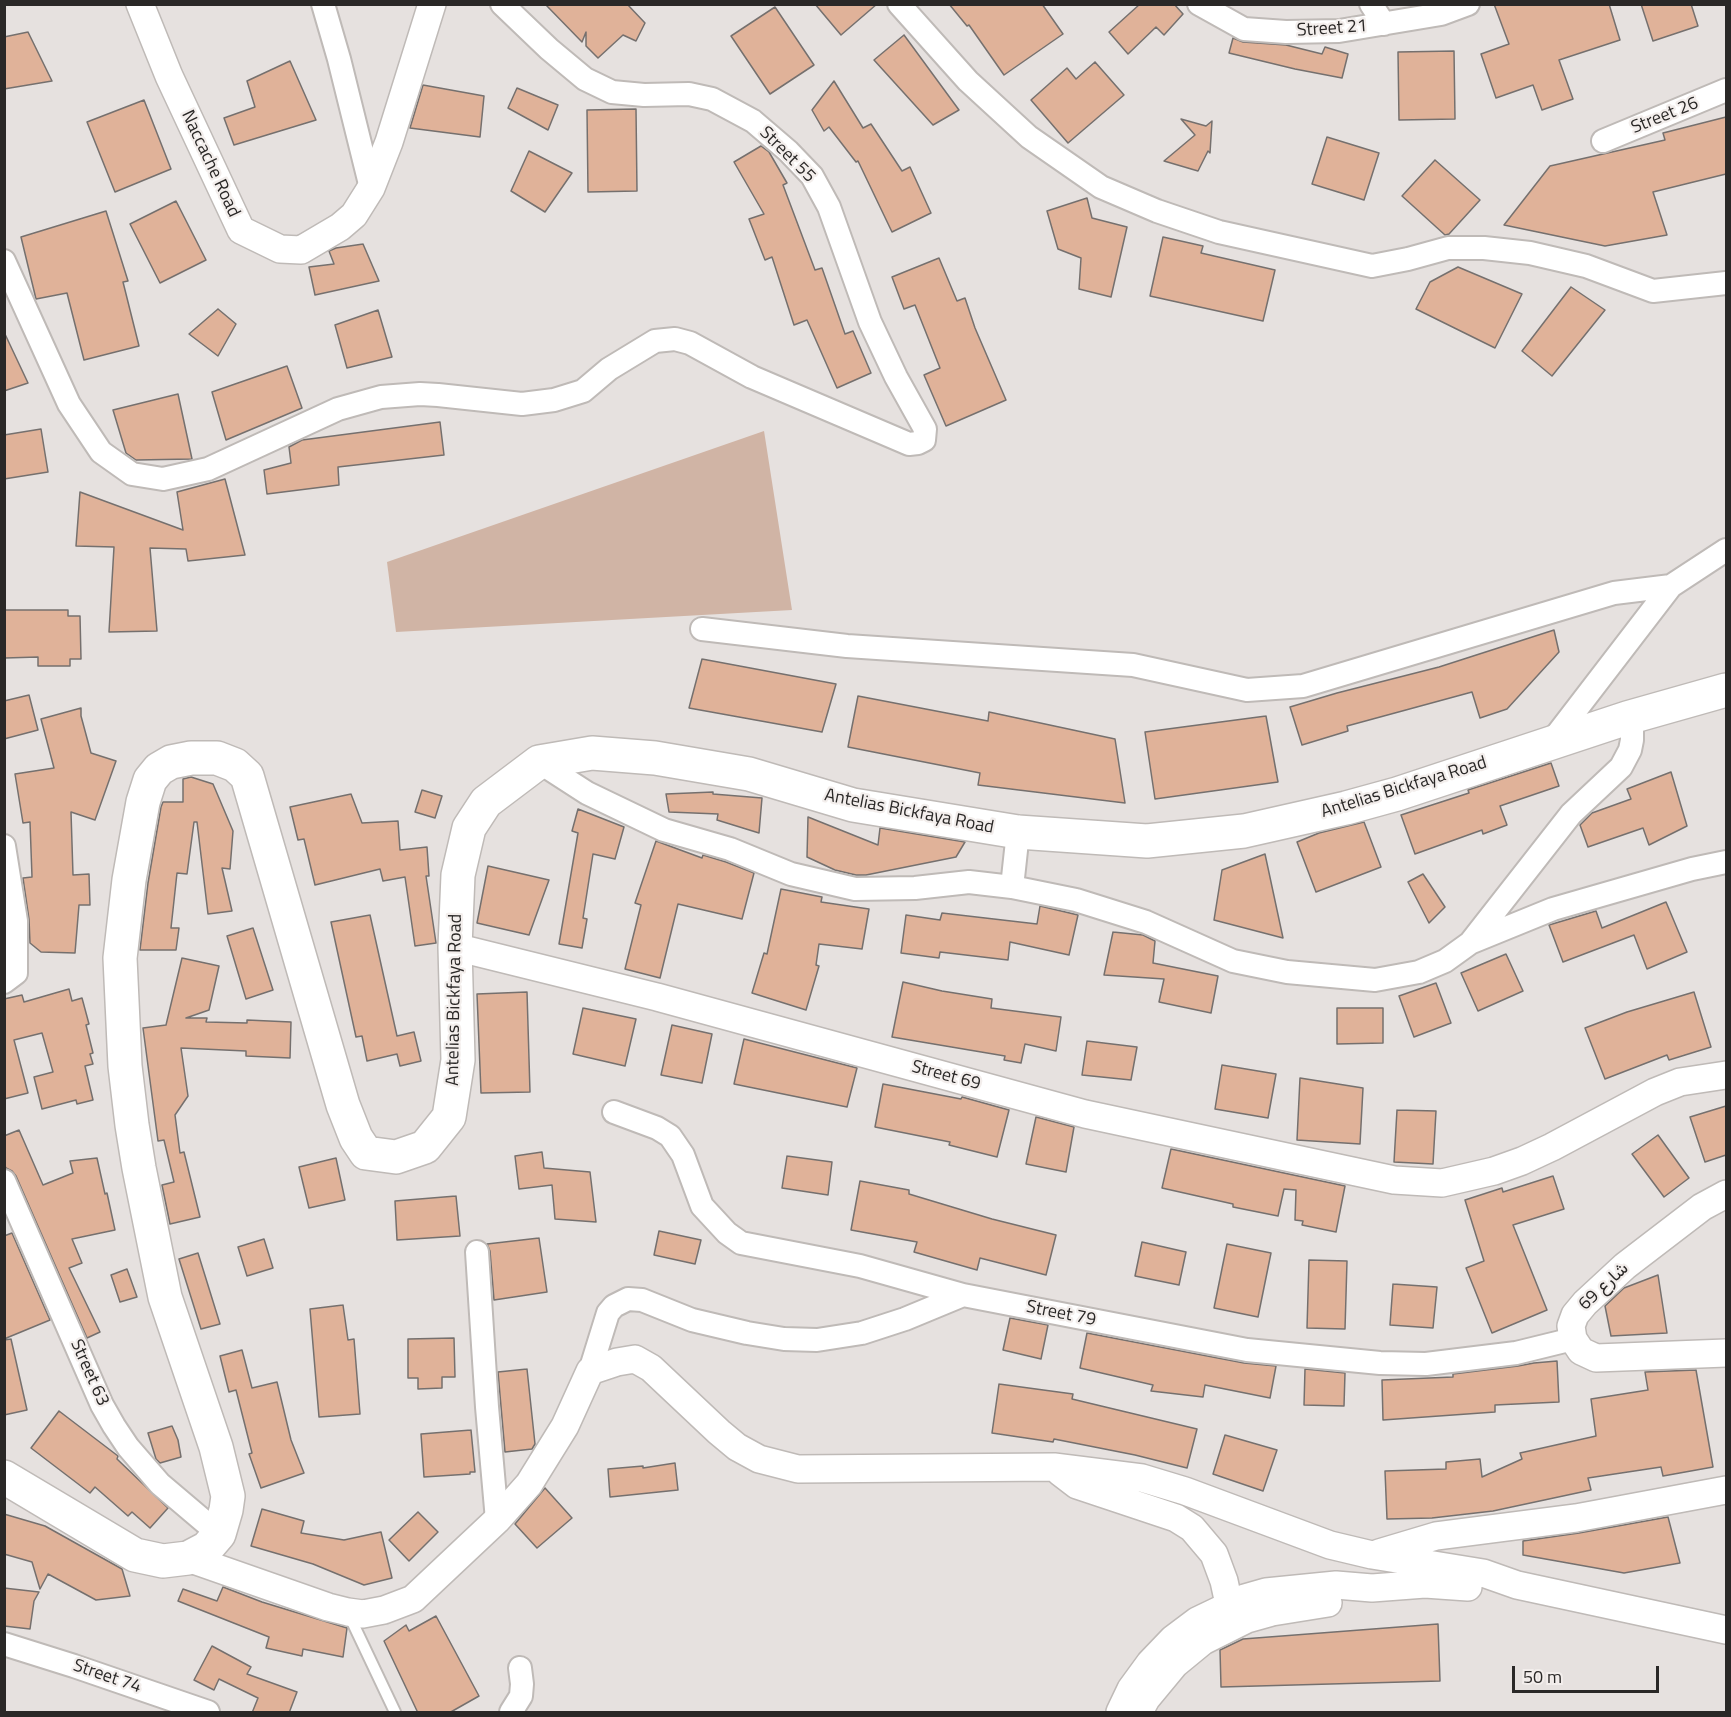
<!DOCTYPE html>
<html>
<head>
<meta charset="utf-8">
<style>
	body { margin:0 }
	#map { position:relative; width:1731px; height:1717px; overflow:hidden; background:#e6e1df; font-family:"Titillium Web",sans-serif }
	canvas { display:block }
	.frame { position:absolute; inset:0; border:6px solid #2a2827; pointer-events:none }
	.scale { position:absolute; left:1512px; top:1666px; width:147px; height:27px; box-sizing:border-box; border:3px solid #2a2827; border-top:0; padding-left:8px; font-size:18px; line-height:21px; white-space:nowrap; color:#2a2827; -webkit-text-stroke:4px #f3eeec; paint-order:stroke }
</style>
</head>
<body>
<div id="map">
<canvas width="1731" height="1717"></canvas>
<div class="frame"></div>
<div class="scale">50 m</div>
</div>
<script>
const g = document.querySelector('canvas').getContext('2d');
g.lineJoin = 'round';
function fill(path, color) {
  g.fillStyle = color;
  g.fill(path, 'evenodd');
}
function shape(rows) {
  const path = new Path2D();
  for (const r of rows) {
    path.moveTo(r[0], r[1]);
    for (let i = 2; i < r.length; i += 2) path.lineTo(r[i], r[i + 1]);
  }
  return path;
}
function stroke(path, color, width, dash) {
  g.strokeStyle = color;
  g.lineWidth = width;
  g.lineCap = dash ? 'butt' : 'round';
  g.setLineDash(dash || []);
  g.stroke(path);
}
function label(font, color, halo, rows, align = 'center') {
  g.font = font + ' "Titillium Web",Vazirmatn,sans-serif';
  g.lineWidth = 4.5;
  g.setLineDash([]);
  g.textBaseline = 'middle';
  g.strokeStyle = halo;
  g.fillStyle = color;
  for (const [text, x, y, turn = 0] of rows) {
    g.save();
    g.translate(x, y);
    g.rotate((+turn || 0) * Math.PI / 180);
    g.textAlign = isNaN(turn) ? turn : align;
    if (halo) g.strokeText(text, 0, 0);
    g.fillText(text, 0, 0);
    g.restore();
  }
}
fill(shape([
	[764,431,792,610,396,632,387,562]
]), '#d0b4a5');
const building = shape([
	[545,4,627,4,645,23,636,41,623,35,598,58,586,46,586,32,582,42,545,4],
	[815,4,877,4,841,35,815,4],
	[949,4,1042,4,1063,34,1004,75,969,25,967,26,949,4],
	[1140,4,1174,4,1183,14,1164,35,1156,27,1128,54,1109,32,1140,4],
	[1494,4,1609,4,1620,40,1559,60,1573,99,1542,110,1533,85,1496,98,1481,54,1509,44,1494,4],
	[1641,4,1691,4,1698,26,1653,41,1641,4],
	[775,7,814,65,770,94,731,36,775,7],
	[28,32,52,81,4,89,4,37,28,32],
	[904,35,959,110,933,125,874,60,904,35],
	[1233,38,1243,42,1286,45,1322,54,1325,47,1348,54,1342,78,1295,69,1229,53,1233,38],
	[1454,51,1455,119,1399,120,1398,52,1454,51],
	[290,61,316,120,234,145,224,118,255,107,247,81,290,61],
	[1095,62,1124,95,1068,143,1031,100,1067,68,1076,79,1095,62],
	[834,81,863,128,871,124,902,171,910,167,931,213,892,232,858,161,856,162,829,127,824,131,812,110,834,81],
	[423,85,484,96,480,137,410,128,423,85],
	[517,88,558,105,548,130,508,108,517,88],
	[144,100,171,169,115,192,87,122,144,100],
	[636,109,637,191,588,192,587,110,636,109],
	[1726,117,1726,174,1653,192,1667,235,1605,246,1504,225,1550,166,1665,140,1663,133,1726,117],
	[1181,119,1206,126,1212,121,1210,153,1208,151,1198,171,1164,161,1195,135,1181,119],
	[1327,137,1379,153,1364,200,1312,184,1327,137],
	[761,146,769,152,787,183,783,185,815,270,822,268,845,334,853,331,871,373,837,388,807,320,794,325,772,257,765,260,749,219,764,214,734,162,761,146],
	[529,151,572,173,545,212,511,191,529,151],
	[1435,160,1480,200,1449,234,1445,235,1402,196,1435,160],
	[1087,198,1092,218,1127,227,1111,297,1079,289,1081,258,1058,249,1047,211,1087,198],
	[176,201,206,260,160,283,130,224,176,201],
	[106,211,128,281,123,282,139,346,84,360,67,293,36,299,21,237,106,211],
	[1163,237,1203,246,1201,253,1275,270,1263,321,1150,296,1163,237],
	[363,244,379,281,315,295,309,267,334,264,329,251,336,248,363,244],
	[939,258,957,301,965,298,975,328,1006,400,946,426,924,375,940,368,915,305,904,309,892,277,939,258],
	[1458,267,1522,294,1495,348,1416,309,1430,282,1458,267],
	[1571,287,1605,310,1552,376,1522,351,1571,287],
	[218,309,236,324,218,356,189,334,218,309],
	[378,310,392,357,347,368,335,325,378,310],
	[4,332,28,383,4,391,4,332],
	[287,366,302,408,226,440,212,392,287,366],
	[178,394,192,459,136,460,126,453,113,410,178,394],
	[440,422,444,455,338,467,339,485,267,494,264,470,291,463,289,447,302,440,440,422],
	[41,429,48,472,4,479,4,435,41,429],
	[225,479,245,555,188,561,186,549,150,548,157,631,109,632,114,547,76,546,80,492,183,530,177,492,225,479],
	[5,610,68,610,68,616,80,616,81,659,70,659,70,666,38,666,38,657,5,658,5,610],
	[1554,630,1559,652,1507,709,1480,718,1472,692,1347,726,1348,731,1302,745,1290,707,1337,693,1439,667,1554,630],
	[702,659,836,684,822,732,689,708,702,659],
	[29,695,38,730,4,739,4,701,29,695],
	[858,696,988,721,989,712,1115,739,1125,803,978,785,980,773,848,747,858,696],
	[81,708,81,716,91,753,116,761,95,820,71,812,73,875,89,874,90,905,79,905,75,953,41,952,30,943,29,919,23,878,32,877,30,822,23,823,15,774,54,768,41,719,81,708],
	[1266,716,1278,782,1155,799,1145,732,1266,716],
	[1551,763,1559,786,1500,806,1507,825,1483,834,1482,830,1415,854,1401,815,1469,793,1468,790,1551,763],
	[1671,772,1687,826,1649,845,1643,828,1588,847,1580,825,1592,813,1631,799,1627,789,1671,772],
	[191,777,213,784,233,831,230,869,222,868,232,911,208,914,197,822,194,822,187,874,177,873,171,928,179,928,176,950,140,950,148,883,161,807,163,802,183,802,183,779,191,777],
	[422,790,442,796,435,818,415,812,422,790],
	[713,792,713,794,762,798,759,833,717,820,718,814,669,812,666,794,713,792],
	[351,794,362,823,398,821,400,850,427,847,429,876,426,876,436,943,415,946,405,877,383,881,380,869,315,885,304,839,298,840,290,807,351,794],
	[578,809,624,827,615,859,593,854,583,918,587,919,582,948,559,944,578,833,572,831,578,809],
	[808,817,878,845,880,828,965,842,956,857,866,875,856,875,835,870,807,857,808,817],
	[1364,822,1381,867,1316,892,1297,842,1319,833,1364,822],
	[656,841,702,858,703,855,726,862,754,873,742,919,678,904,660,978,625,969,641,905,635,903,656,841],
	[1265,854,1283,938,1214,920,1222,870,1265,854],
	[488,866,549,880,529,935,477,923,488,866],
	[1423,874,1445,907,1429,923,1408,882,1423,874],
	[781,889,822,897,821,902,869,909,862,949,819,944,816,965,819,966,806,1010,752,993,764,953,767,954,781,889],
	[1666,902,1687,952,1647,969,1634,935,1563,962,1549,925,1596,911,1602,928,1666,902],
	[1040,906,1078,915,1069,955,1010,942,1008,960,940,952,939,958,901,953,906,915,940,920,942,913,1037,924,1040,906],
	[370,915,397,1036,414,1032,421,1061,400,1066,397,1054,367,1061,362,1036,356,1037,331,922,370,915],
	[253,928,273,990,246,999,227,936,253,928],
	[1113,932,1143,935,1155,941,1153,963,1218,976,1211,1013,1159,1002,1164,979,1104,975,1113,932],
	[1506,954,1523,991,1478,1011,1461,973,1506,954],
	[182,958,219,966,209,1010,186,1018,207,1018,206,1022,247,1023,247,1020,291,1022,290,1058,246,1056,246,1051,181,1048,188,1096,175,1115,180,1153,184,1152,200,1217,170,1224,162,1185,174,1182,164,1140,158,1141,143,1028,166,1025,182,958],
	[903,982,942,991,992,999,991,1008,1061,1017,1056,1051,1025,1044,1021,1063,1004,1060,1005,1056,892,1037,903,982],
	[1436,983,1451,1023,1414,1037,1399,996,1436,983],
	[69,989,72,1001,82,998,89,1024,86,1025,93,1053,90,1054,93,1064,85,1066,93,1100,77,1104,76,1100,42,1109,34,1077,53,1072,42,1033,14,1040,28,1093,4,1099,4,999,22,995,24,1002,69,989],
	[527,992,530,1092,481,1093,477,994,527,992],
	[1694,992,1711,1047,1669,1060,1667,1055,1605,1079,1585,1028,1627,1012,1694,992],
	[583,1008,636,1019,625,1066,573,1054,583,1008],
	[1337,1008,1383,1008,1383,1043,1337,1044,1337,1008],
	[672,1025,712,1034,702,1083,661,1075,672,1025],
	[744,1039,857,1068,847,1107,734,1084,744,1039],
	[1087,1041,1137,1047,1131,1080,1082,1075,1087,1041],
	[1222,1065,1276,1074,1268,1118,1215,1109,1222,1065],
	[1300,1078,1363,1088,1360,1144,1297,1140,1300,1078],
	[883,1084,961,1099,962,1097,1009,1110,997,1157,949,1145,950,1142,875,1127,883,1084],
	[1726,1106,1726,1155,1705,1162,1690,1117,1726,1106],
	[1397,1110,1436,1111,1433,1164,1394,1162,1397,1110],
	[1036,1117,1074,1127,1066,1172,1026,1164,1036,1117],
	[19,1130,43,1185,73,1173,70,1161,97,1158,105,1194,107,1193,115,1230,72,1239,82,1263,69,1268,100,1332,87,1338,16,1176,12,1171,6,1168,4,1164,4,1136,19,1130],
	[1658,1135,1689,1178,1664,1197,1632,1154,1658,1135],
	[1171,1149,1345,1186,1336,1232,1302,1225,1303,1221,1295,1220,1296,1190,1284,1189,1278,1216,1233,1207,1233,1204,1162,1188,1171,1149],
	[542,1152,544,1168,590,1172,596,1222,555,1219,552,1185,519,1189,515,1156,542,1152],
	[787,1156,832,1162,828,1195,782,1188,787,1156],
	[336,1158,345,1200,309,1208,299,1167,336,1158],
	[1553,1176,1564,1209,1513,1225,1547,1310,1492,1333,1466,1268,1484,1261,1465,1200,1502,1188,1503,1192,1553,1176],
	[860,1181,909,1190,909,1194,992,1219,1056,1235,1046,1275,980,1258,977,1270,914,1252,917,1242,851,1230,860,1181],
	[456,1196,460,1236,397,1240,395,1201,456,1196],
	[659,1231,701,1240,695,1264,654,1255,659,1231],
	[12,1233,50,1320,4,1339,4,1236,12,1233],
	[539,1238,547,1292,494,1300,490,1251,487,1244,539,1238],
	[264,1239,273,1268,247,1276,238,1247,264,1239],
	[1142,1242,1186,1252,1179,1285,1135,1276,1142,1242],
	[1227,1244,1271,1253,1258,1317,1214,1308,1227,1244],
	[198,1253,220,1324,201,1329,179,1259,198,1253],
	[1309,1260,1347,1261,1345,1329,1307,1328,1309,1260],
	[127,1269,137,1297,120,1302,111,1275,127,1269],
	[1658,1275,1667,1333,1611,1336,1605,1306,1624,1288,1658,1275],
	[1393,1284,1437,1287,1433,1328,1390,1325,1393,1284],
	[343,1305,348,1340,354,1339,360,1414,319,1417,310,1309,343,1305],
	[1010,1318,1048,1325,1041,1359,1003,1350,1010,1318],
	[1087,1333,1244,1363,1276,1366,1270,1398,1205,1385,1203,1397,1151,1391,1153,1385,1080,1368,1087,1333],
	[454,1338,455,1377,442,1377,442,1388,418,1389,418,1378,408,1378,408,1339,454,1338],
	[11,1339,27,1410,4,1415,4,1340,11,1339],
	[242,1350,252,1388,277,1382,291,1440,304,1473,261,1488,249,1454,252,1453,236,1390,229,1392,220,1356,242,1350],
	[1557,1361,1559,1402,1495,1405,1495,1412,1383,1420,1382,1380,1453,1377,1453,1374,1518,1366,1534,1363,1557,1361],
	[527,1369,535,1444,532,1449,505,1452,498,1372,527,1369],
	[1305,1369,1345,1373,1344,1406,1304,1405,1305,1369],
	[1696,1370,1713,1467,1663,1476,1661,1467,1588,1478,1591,1490,1493,1511,1432,1518,1387,1519,1385,1471,1446,1469,1446,1462,1480,1459,1482,1477,1522,1459,1520,1453,1596,1436,1591,1399,1648,1390,1645,1372,1696,1370],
	[999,1384,1073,1394,1072,1399,1197,1429,1187,1468,1135,1455,1054,1439,1053,1442,992,1433,999,1384],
	[59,1411,118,1456,117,1459,168,1508,150,1528,132,1512,128,1516,95,1487,90,1493,31,1448,59,1411],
	[172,1426,178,1440,181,1457,160,1463,156,1459,148,1433,172,1426],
	[471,1430,475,1472,470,1472,470,1474,424,1477,421,1434,471,1430],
	[1225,1435,1277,1450,1263,1491,1213,1474,1225,1435],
	[675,1463,678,1490,610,1497,608,1469,643,1466,643,1468,675,1463],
	[545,1488,572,1518,537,1548,515,1524,545,1488],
	[262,1509,304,1521,301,1533,344,1540,381,1532,392,1578,364,1585,313,1564,251,1546,262,1509],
	[418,1512,438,1532,409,1561,389,1540,418,1512],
	[4,1514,45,1526,122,1569,130,1596,96,1600,48,1574,40,1589,32,1562,4,1554,4,1514],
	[1668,1517,1680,1563,1624,1573,1523,1555,1523,1541,1579,1533,1668,1517],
	[223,1587,262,1602,347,1628,343,1657,303,1649,302,1656,266,1648,269,1637,178,1601,183,1589,217,1601,223,1587],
	[4,1588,39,1592,34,1601,30,1629,4,1626,4,1588],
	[436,1616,479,1696,449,1713,418,1713,384,1641,406,1625,409,1631,436,1616],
	[1438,1624,1440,1681,1221,1687,1220,1650,1243,1639,1438,1624],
	[212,1646,251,1667,247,1674,297,1692,289,1713,252,1713,258,1698,219,1679,214,1690,194,1680,212,1646]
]);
fill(building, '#e0b299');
stroke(building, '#75706e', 1.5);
const service = shape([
	[349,1615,395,1712]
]);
const minor = shape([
	[323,4,339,59,371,188],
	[899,4,968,81,1029,137,1101,187,1157,211,1219,232,1372,266,1408,259,1448,248,1484,248,1530,253,1586,266,1653,291,1726,283],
	[1199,4,1244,29,1286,32,1339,31,1441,14,1468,4],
	[1371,4,1384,24],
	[1603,141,1726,90],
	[4,261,69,404,101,452,132,474,163,479,208,469,338,409,381,397,420,394,438,395,522,404,554,400,583,391,609,369,655,341,675,339,690,343,752,377,909,444,918,443,924,440,925,429,896,377,870,322,829,207,812,176,788,151,753,121,712,99,689,94,644,95,612,92,585,79,549,49,502,4],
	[702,629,847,646,1133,665,1247,690,1303,686,1614,593,1671,586],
	[1552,741,1671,586,1726,550],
	[539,762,587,793,664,830,730,849,791,874,855,889,915,888,969,882,1012,887,1018,832],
	[4,846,16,921,16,973,4,982],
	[1012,887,1076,900,1146,922,1233,961,1287,972,1375,980,1419,972,1445,961,1470,943,1571,814,1621,767,1630,750,1632,740,1632,730,1627,718],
	[1472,942,1553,909,1692,869,1726,862],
	[614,1112,657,1128,670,1136,683,1155,702,1206,727,1233,741,1243,860,1266,963,1295,1247,1350,1380,1363,1426,1364,1516,1353,1573,1339],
	[4,1181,102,1405,114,1426,128,1447,160,1484,219,1534],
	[477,1252,487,1407,497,1520],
	[590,1371,608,1313,614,1306,628,1299,642,1300,692,1320,747,1333,784,1339,817,1340,862,1333,905,1319,963,1295],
	[4,1644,74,1666,208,1712],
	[511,1712,521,1696,522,1684,520,1668]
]);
const tertiary = shape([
	[140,4,169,76,241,230,280,249,301,250,340,227,354,215,371,188,389,142,432,4],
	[455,947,657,997,1085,1114,1394,1180,1442,1183,1494,1171,1522,1161,1552,1147,1655,1092,1680,1082,1726,1075],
	[1726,1194,1702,1207,1625,1266,1585,1303,1575,1315,1571,1326,1573,1339,1581,1351,1596,1358,1726,1353],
	[1060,1472,1077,1485,1176,1518,1192,1528,1214,1554,1224,1581,1229,1604],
	[1379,1553,1436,1536,1576,1518,1726,1490],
	[188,1558,328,1607,348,1612,363,1614,384,1610,413,1599,497,1520,529,1484,565,1426,590,1371,617,1362,635,1359,651,1368,719,1432,737,1447,759,1459,798,1469,1054,1467,1142,1478,1185,1491,1330,1545,1372,1555,1483,1573,1517,1585,1726,1630],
	[1120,1712,1131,1689,1150,1663,1173,1639,1197,1621,1245,1598,1266,1592,1336,1585,1372,1588,1425,1584,1468,1587],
	[1139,1712,1146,1699,1175,1664,1203,1641,1247,1619,1272,1612,1328,1603]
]);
const trunk = shape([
	[4,1477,135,1555,163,1561,188,1558,207,1548,219,1534,226,1510,228,1496,216,1447,165,1297,139,1168,132,1125,125,1066,120,958,129,880,143,802,150,780,159,769,171,762,191,758,217,758,235,765,247,776,343,1105,356,1138,366,1153,396,1157,425,1147,449,1117,458,1060,455,947,458,875,469,828,486,802,539,762,592,753,655,758,749,774,853,805,1018,832,1147,841,1244,831,1346,808,1397,794,1627,718,1726,690]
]);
stroke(service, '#bfbab7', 14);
stroke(minor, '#bfbab7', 26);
stroke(tertiary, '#bfbab7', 30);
stroke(trunk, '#bfbab7', 36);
stroke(service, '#fff', 10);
stroke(minor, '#fff', 22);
stroke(tertiary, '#fff', 27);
stroke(trunk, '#fff', 33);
label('18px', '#2a2827', '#f3eeec', [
	["Street 21",1332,29,-4],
	["Street 26",1665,116,-22],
	["Street 55",787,155,45],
	["Naccache Road",210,164,65],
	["Antelias Bickfaya Road",1404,788,-17],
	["Antelias Bickfaya Road",909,812,11],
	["Antelias Bickfaya Road",455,1000,-89],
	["Street 69",946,1076,15],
	["شارع 69",1604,1287,-43],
	["Street 79",1061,1314,11],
	["Street 63",89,1373,66],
	["Street 74",107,1677,19]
]);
</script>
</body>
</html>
